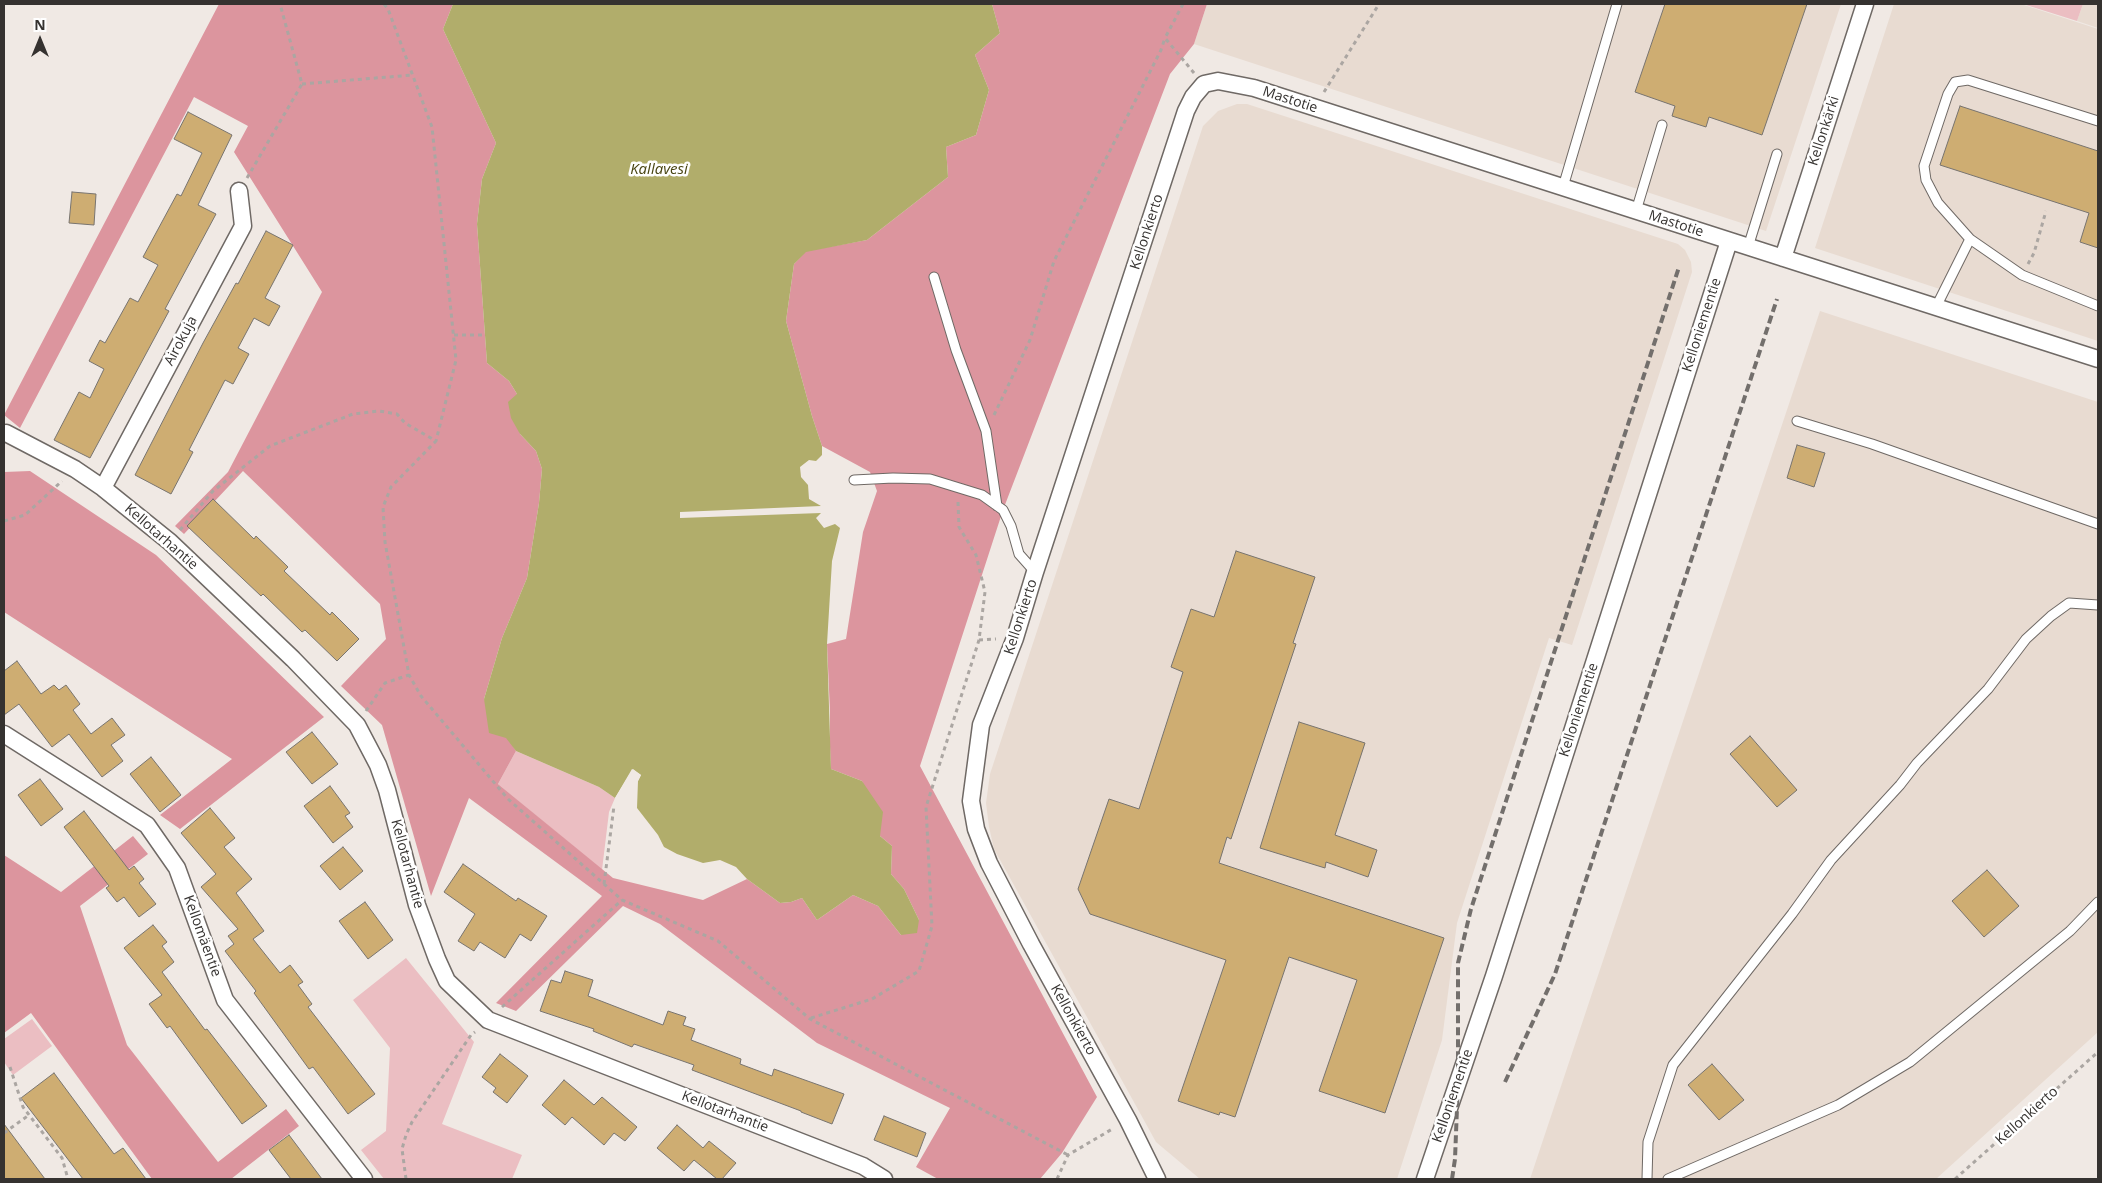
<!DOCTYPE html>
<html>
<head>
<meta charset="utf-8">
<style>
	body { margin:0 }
	#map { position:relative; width:2102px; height:1183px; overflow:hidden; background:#f0e9e4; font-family:"Open Sans",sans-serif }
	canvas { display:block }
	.frame { position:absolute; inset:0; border:5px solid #353230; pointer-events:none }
	.north { position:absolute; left:15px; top:15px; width:50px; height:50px; -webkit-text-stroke:4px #fff; paint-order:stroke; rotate:0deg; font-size:14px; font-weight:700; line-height:20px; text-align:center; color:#353230 }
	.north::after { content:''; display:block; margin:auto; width:18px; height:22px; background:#353230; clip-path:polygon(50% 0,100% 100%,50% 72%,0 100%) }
</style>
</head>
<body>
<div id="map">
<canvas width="2102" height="1183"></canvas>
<div class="frame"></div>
<div class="north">N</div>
</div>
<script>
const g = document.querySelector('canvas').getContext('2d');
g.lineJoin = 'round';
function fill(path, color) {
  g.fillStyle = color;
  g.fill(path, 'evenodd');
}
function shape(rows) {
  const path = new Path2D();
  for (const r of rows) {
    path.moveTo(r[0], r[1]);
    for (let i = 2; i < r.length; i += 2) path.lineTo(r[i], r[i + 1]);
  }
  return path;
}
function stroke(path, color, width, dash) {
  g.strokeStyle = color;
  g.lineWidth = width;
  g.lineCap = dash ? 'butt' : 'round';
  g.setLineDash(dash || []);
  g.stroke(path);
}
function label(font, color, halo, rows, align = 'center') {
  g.font = font + ' "Open Sans",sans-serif';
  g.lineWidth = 5;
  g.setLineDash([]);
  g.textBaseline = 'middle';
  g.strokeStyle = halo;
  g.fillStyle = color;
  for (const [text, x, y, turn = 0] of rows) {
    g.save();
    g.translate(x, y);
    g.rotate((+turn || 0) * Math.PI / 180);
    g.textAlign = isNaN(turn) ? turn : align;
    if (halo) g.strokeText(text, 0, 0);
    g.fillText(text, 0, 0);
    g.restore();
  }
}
fill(shape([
	[1207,4,1841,4,1766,231,1194,44],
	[1894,4,2021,4,2098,29,2098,341,1815,248],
	[2083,4,2098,4,2098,28,2077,21],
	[1237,104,1247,104,1678,244,1685,250,1691,262,1692,272,1572,645,1549,638,1457,923,1442,1040,1397,1179,1200,1179,1156,1142,994,849,989,827,986,803,990,774,1203,126,1218,111],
	[1820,311,2098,402,2098,1032,1936,1179,1530,1179]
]), '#e8dbd1');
fill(shape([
	[2023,4,2083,4,2077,21],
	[516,751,599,787,615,798,609,812,602,870,498,784],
	[406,958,474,1042,442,1124,522,1155,512,1179,384,1179,361,1150,386,1131,390,1048,353,1000],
	[32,1019,52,1046,13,1075,4,1062,4,1039]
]), '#ebbec2');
fill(shape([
	[219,4,453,4,443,29,496,143,482,179,477,224,487,363,509,381,517,394,520,434,536,451,542,469,539,503,527,578,502,638,484,699,516,751,498,784,613,878,703,900,747,879,780,903,791,902,802,898,817,920,853,895,878,906,901,935,919,920,904,889,891,874,892,846,880,836,862,781,831,769,830,747,830,712,827,644,846,639,863,532,877,491,870,472,822,446,812,416,786,321,794,264,806,251,867,240,948,177,946,147,976,135,989,90,975,55,1000,33,992,4,1207,4,1194,44,1170,74,1003,510,920,766,1097,1097,1062,1153,1040,1179,938,1179,916,1167,950,1108,817,1043,660,924,623,906,516,1011,496,1003,602,896,469,798,431,896,382,725,341,686,386,639,380,604,243,471,184,534,175,526,228,472,322,292,234,152,248,126,194,97,20,428,4,415],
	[30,471,156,555,324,717,180,829,160,815,232,759,4,612,4,472],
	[133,836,148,854,80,906,127,1045,218,1162,286,1109,299,1126,231,1179,152,1179,31,1013,4,1033,4,855,61,892]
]), '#dc959e');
fill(shape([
	[453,4,992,4,1000,33,975,55,989,90,976,135,946,147,948,177,867,240,806,252,794,264,786,321,812,416,822,446,822,455,816,461,809,460,800,467,801,477,808,485,809,499,821,506,821,513,816,518,824,528,835,524,840,528,832,561,827,644,831,769,862,781,883,812,880,836,892,846,891,874,904,889,919,920,917,933,901,935,878,906,853,895,817,920,802,898,791,902,780,903,747,879,736,867,720,860,703,863,677,854,664,847,658,835,637,808,638,781,641,775,633,769,615,798,599,787,516,751,506,738,489,733,484,699,502,638,527,578,539,503,542,469,536,451,520,434,511,418,508,402,517,394,509,381,487,363,477,224,482,179,496,143,443,29]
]), '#b1ad6b');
fill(shape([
	[821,506,821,513,680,518,680,512],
	[632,769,641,775,638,781,636,780,638,776,633,773,617,799,615,798]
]), '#f0e9e4');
const building = shape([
	[1665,4,1807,4,1762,135,1709,117,1706,127,1672,116,1675,106,1635,92,1665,4],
	[1960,106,2098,151,2098,248,2080,242,2089,213,1940,165,1960,106],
	[188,112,232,135,198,205,216,214,165,309,169,311,90,458,54,440,79,392,90,398,104,369,89,361,100,340,105,343,130,298,138,302,158,265,143,257,177,194,181,196,202,153,174,139,188,112],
	[72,192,96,194,94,225,69,223,72,192],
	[266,231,293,245,265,298,280,306,269,326,254,318,238,348,249,354,233,384,225,380,189,450,193,452,171,494,135,475,203,343,236,283,238,284,266,231],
	[1797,445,1825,453,1814,487,1787,478,1797,445],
	[213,499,254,539,256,536,288,567,284,571,330,615,332,612,359,639,337,661,305,630,302,632,263,594,261,596,187,526,213,499],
	[1236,551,1315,577,1293,643,1296,644,1231,839,1227,837,1219,863,1444,938,1385,1113,1319,1091,1357,980,1289,957,1235,1117,1220,1112,1219,1115,1178,1101,1226,960,1090,914,1078,889,1109,799,1139,809,1183,672,1171,667,1191,609,1214,617,1236,551],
	[17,661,41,694,54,685,59,690,66,685,80,704,73,710,91,734,112,718,125,735,111,745,123,761,102,777,69,734,52,747,19,704,4,715,4,671,17,661],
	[1299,722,1365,743,1335,835,1377,850,1368,877,1326,862,1325,868,1260,848,1299,722],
	[312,732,338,764,312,784,286,752,312,732],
	[1750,736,1797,790,1777,807,1730,754,1750,736],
	[151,757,181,795,160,812,130,774,151,757],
	[40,779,63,809,41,826,18,795,40,779],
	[330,786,350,813,345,816,353,827,333,843,304,806,330,786],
	[210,808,235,838,224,847,252,879,236,893,264,931,253,939,280,973,290,965,303,982,298,985,312,1004,308,1007,375,1094,348,1114,313,1067,309,1069,254,993,256,991,225,951,234,944,228,936,238,929,201,887,216,874,181,833,210,808],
	[84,811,129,870,134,866,144,879,139,883,156,904,139,917,124,897,117,902,106,888,109,886,64,827,84,811],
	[343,847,363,871,340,890,320,866,343,847],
	[463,864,516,901,518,898,547,916,531,941,520,934,505,958,480,942,474,951,458,941,475,914,444,892,463,864],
	[1987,870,2019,906,1984,937,1952,901,1987,870],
	[365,902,393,940,368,959,339,921,365,902],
	[153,925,167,942,162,946,174,962,162,972,205,1030,207,1029,267,1106,242,1124,170,1026,167,1028,149,1004,162,995,124,948,153,925],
	[565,971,593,980,588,996,663,1025,668,1011,686,1017,683,1025,695,1029,691,1040,741,1059,740,1064,772,1076,774,1069,844,1094,832,1124,801,1112,801,1111,692,1070,694,1065,634,1044,632,1047,593,1031,594,1029,540,1011,551,980,561,983,565,971],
	[500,1054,528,1076,507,1103,493,1092,496,1088,482,1077,500,1054],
	[1712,1064,1744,1100,1719,1120,1688,1085,1712,1064],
	[54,1073,114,1154,123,1148,146,1179,83,1179,21,1098,54,1073],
	[564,1080,594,1105,602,1097,637,1127,625,1141,614,1133,604,1145,572,1117,565,1125,542,1105,564,1080],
	[884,1116,926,1133,917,1157,874,1140,884,1116],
	[4,1124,45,1179,4,1179,4,1124],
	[677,1125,703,1148,709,1141,736,1163,722,1179,717,1179,694,1160,684,1171,657,1148,677,1125],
	[289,1135,322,1179,291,1179,269,1150,289,1135]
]);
fill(building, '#cead72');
stroke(building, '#78746f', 1);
const lane = shape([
	[2098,121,1968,80,1955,82,1948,94,1924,166,1926,180,1938,203,1970,239,2022,275,2098,306],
	[1563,187,1617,4],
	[1636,211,1662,125],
	[1748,247,1777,154],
	[934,277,956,350,986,431,997,506],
	[1936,307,1970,239],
	[1797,421,1872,444,2098,524],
	[854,480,893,478,930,479,982,495,1003,510,1011,526,1019,554,1035,572],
	[1647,1179,1648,1142,1673,1065,1792,914,1831,860,1900,785,1917,763,1988,689,2026,639,2051,616,2069,603,2098,605],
	[1668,1179,1838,1105,1910,1062,2070,931,2098,902]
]);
const street = shape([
	[1783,258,1865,4],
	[6,433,75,469,103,488,170,542,293,659,357,725,378,765,387,790,417,905,437,959,447,981,488,1020,863,1166,884,1179],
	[103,488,243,226,239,191],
	[4,734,147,825,177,868,225,1000,364,1179],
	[1157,1179,1128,1120,1031,944,989,863,976,829,971,801,981,725,1015,638,1035,572,1186,111,1193,97,1204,84,1218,81,1254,88,2098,359],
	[1425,1179,1494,976,1729,241]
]);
stroke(lane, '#6f6965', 11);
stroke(street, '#6f6965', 19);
stroke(shape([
	[384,4,388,9,432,127,456,360,436,441],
	[1183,4,1165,38,1194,73],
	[302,84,413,75],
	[1324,92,1379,4],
	[247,178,302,84,280,4],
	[2028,264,2034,253,2046,211],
	[454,335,486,335],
	[994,415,1030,340,1054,261,1161,50,1165,38],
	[4,521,25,515,62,481],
	[180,530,213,491,270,446,353,414,379,411,397,414,405,423,436,441,391,487,383,507,385,542,409,675,421,696,508,799,622,900,718,941,810,1019,1068,1155],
	[979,640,996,639],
	[366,711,385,683,409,675],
	[604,884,614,806],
	[502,1007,622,900],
	[811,1018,872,999,919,971,932,926,926,807,979,640,985,592,976,555,959,527,958,502],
	[10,1067,23,1107,62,1158,68,1179],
	[4,1133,29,1115],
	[406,1179,402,1149,406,1135,412,1122,471,1035,475,1032],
	[1057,1179,1068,1155,1114,1128],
	[1955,1179,2098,1052]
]), '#aba6a2', 3, [4, 4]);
stroke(lane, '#fff', 9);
stroke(street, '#fff', 16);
stroke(shape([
	[1505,1082,1555,974,1777,299],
	[1452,1179,1455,1159,1458,1082,1458,963,1471,909,1679,267]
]), '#736f6c', 4, [8, 4]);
label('14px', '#353230', '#fff', [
	["Mastotie",1290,100,18],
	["Kellonkärki",1824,131,-72],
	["Mastotie",1676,224,18],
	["Kellonkierto",1147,232,-72],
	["Kelloniementie",1702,325,-72],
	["Airokuja",181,341,-62],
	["Kellotarhantie",161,537,41],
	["Kellonkierto",1021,617,-72],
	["Kelloniementie",1579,710,-72],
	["Kellotarhantie",407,864,75],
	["Kellomäentie",202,936,70],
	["Kellonkierto",1073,1020,61],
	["Kelloniementie",1453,1096,-71],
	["Kellotarhantie",725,1112,21],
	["Kellonkierto",2027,1116,-42]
]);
label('italic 15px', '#484411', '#fff', [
	["Kallavesi",659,170]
]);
</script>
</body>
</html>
